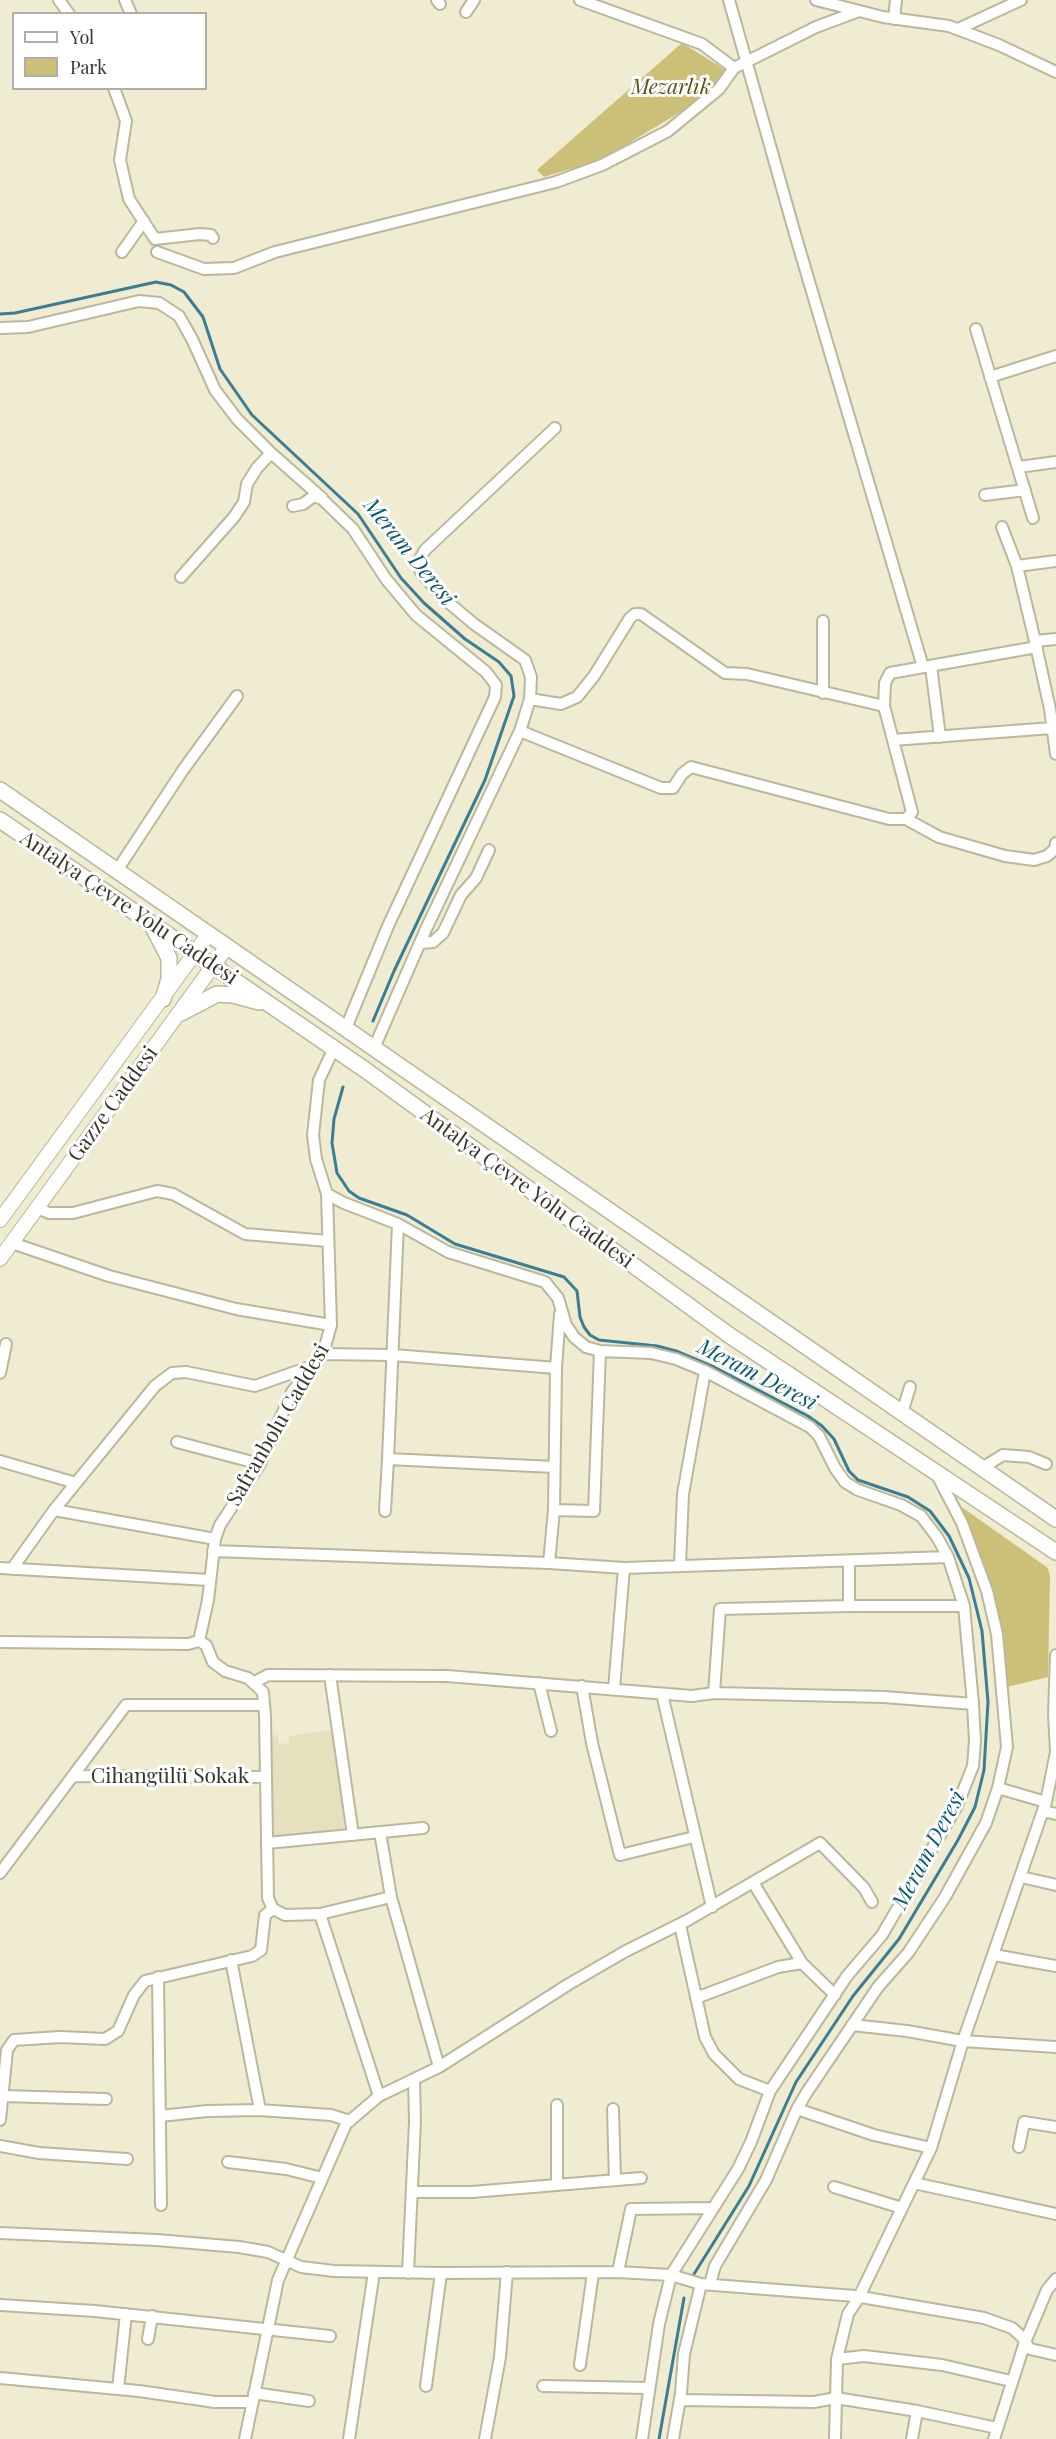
<!DOCTYPE html>
<html>
<head>
<meta charset="utf-8">
<style>
	body { margin:0 }
	#map { position:relative; width:1056px; height:2439px; overflow:hidden; background:#f0ecd1; font-family:"Playfair Display",serif }
	canvas { display:block }
	.legend { position:absolute; left:12px; top:12px; width:195px; height:78px; box-sizing:border-box; background:#fff; border:2px solid #afafaa; margin:0; padding:8px 10px; list-style:none; font-size:18px; color:#37362b }
	.legend li { display:flex; align-items:center; gap:12px; height:30px }
	.legend b { width:30px; border:2px solid #afafaa }
</style>
</head>
<body>
<div id="map">
<canvas width="1056" height="2439"></canvas>
<ul class="legend">
<li><b style="height:8px;background:#fff"></b>Yol</li>
<li><b style="height:16px;background:#ccc079"></b>Park</li>
</ul>
</div>
<script>
const g = document.querySelector('canvas').getContext('2d');
g.lineJoin = 'round';
function fill(path, color) {
  g.fillStyle = color;
  g.fill(path, 'evenodd');
}
function shape(rows) {
  const path = new Path2D();
  for (const r of rows) {
    path.moveTo(r[0], r[1]);
    for (let i = 2; i < r.length; i += 2) path.lineTo(r[i], r[i + 1]);
  }
  return path;
}
function stroke(path, color, width, dash) {
  g.strokeStyle = color;
  g.lineWidth = width;
  g.lineCap = dash ? 'butt' : 'round';
  g.setLineDash(dash || []);
  g.stroke(path);
}
function label(font, color, halo, rows, align = 'center') {
  g.font = font + ' "Playfair Display",serif';
  g.lineWidth = 6;
  g.setLineDash([]);
  g.textBaseline = 'middle';
  g.strokeStyle = halo;
  g.fillStyle = color;
  for (const [text, x, y, turn = 0] of rows) {
    g.save();
    g.translate(x, y);
    g.rotate((+turn || 0) * Math.PI / 180);
    g.textAlign = isNaN(turn) ? turn : align;
    if (halo) g.strokeText(text, 0, 0);
    g.fillText(text, 0, 0);
    g.restore();
  }
}
fill(shape([
	[333,1730,345,1831,272,1838,270,1736,277,1735,279,1744,289,1743,289,1736]
]), '#e5e0be');
fill(shape([
	[682,43,724,69,722,77,687,108,601,160,544,177,537,170],
	[963,1508,1048,1568,1050,1577,1048,1677,1003,1688,1000,1646,961,1511]
]), '#ccc079');
stroke(shape([
	[0,314,15,313,156,282,171,285,184,292,203,317,220,369,252,415,358,514,401,578,424,603,465,639,499,662,511,676,514,696,485,780,394,971,373,1021],
	[343,1087,334,1119,332,1143,337,1173,349,1191,359,1198,407,1215,455,1244,564,1277,577,1291,580,1317,584,1327,590,1335,599,1340,657,1346,676,1351,714,1367,808,1416,822,1426,834,1439,849,1471,858,1480,908,1497,930,1511,949,1536,969,1578,982,1631,988,1702,984,1770,975,1807,958,1840,899,1939,853,1996,796,2082,749,2186,694,2274],
	[659,2439,684,2298]
]), '#3b7e94', 3);
const minor = shape([
	[59,0,69,14],
	[125,0,131,14],
	[437,0,440,4],
	[580,0,702,44,734,68,816,27,859,11],
	[729,0,795,234,923,667],
	[816,0,883,17,949,26,999,45,1056,72],
	[466,12,474,0],
	[894,19,896,0],
	[958,29,1021,0],
	[114,88,126,121,120,160,129,199,155,239,200,234,211,235,213,238],
	[122,252,144,221],
	[157,252,204,269,234,268,275,252,556,182,602,165,668,131,719,89,734,68],
	[0,328,28,327,139,301,159,303,179,316,192,339,215,390,237,419,271,453,322,498],
	[976,329,1033,518],
	[990,377,1056,356],
	[1019,467,1056,462],
	[985,495,1025,490],
	[293,506,303,504,314,496,322,499,353,529,386,579,416,615,486,672,496,685,495,697,388,926,346,1028],
	[1002,527,1017,566,1035,641,1050,709,1056,754],
	[1017,566,1056,561],
	[181,577,234,517,244,502,247,484,257,468,271,453],
	[823,621,823,693],
	[1035,641,1056,639],
	[931,666,940,737],
	[530,699,561,704,577,697,594,676,630,618,635,614,641,614,725,673,747,674,884,706],
	[520,731,661,788,673,788,682,774,691,767,889,819,906,819,912,812,884,706,885,683,890,673,1037,647],
	[893,740,1052,728],
	[906,819,939,837,1005,856,1034,860,1047,856,1055,849,1056,843],
	[116,872,183,770,237,696],
	[420,943,433,942,443,933,461,895,476,878,489,850],
	[374,1048,426,929,520,731,530,699,531,677,525,660,474,624,442,597,421,572,418,562,425,550,555,428],
	[327,1194,344,1203,398,1224,448,1252,545,1282,558,1298,566,1325,574,1337,586,1347,600,1351,651,1353,676,1359,705,1371,810,1427,819,1436,835,1468,845,1482,858,1490,901,1505,921,1516,937,1537,948,1557,964,1606,973,1704,975,1741,973,1766,957,1806,882,1935,847,1976,770,2091,751,2142,738,2169,671,2275,659,2324,642,2439],
	[37,1208,49,1213,73,1213,157,1191,173,1194,245,1234,328,1241],
	[398,1224,388,1459,554,1467],
	[12,1243,109,1276,236,1309,331,1325],
	[323,1354,393,1355,556,1368],
	[0,1373,6,1344],
	[902,1413,910,1387],
	[177,1442,260,1464],
	[0,1461,76,1483],
	[982,1468,1003,1455,1029,1457,1046,1464],
	[54,1510,215,1539],
	[554,1510,594,1511,600,1351],
	[385,1511,388,1459],
	[213,1551,549,1563,624,1568,948,1557],
	[549,1563,554,1510,556,1368,560,1314],
	[680,1565,683,1494,705,1371],
	[0,1568,209,1580],
	[12,1569,54,1510,155,1386,172,1373,186,1372,255,1386,312,1366],
	[849,1606,964,1606],
	[199,1641,206,1645,213,1662,225,1671,248,1678,263,1692,265,1716,268,1898,273,1909,285,1915,320,1914,379,2096,346,2124,278,2280,245,2439],
	[0,1642,188,1644,199,1641,208,1600,215,1539,220,1525,260,1464,292,1392,323,1354,331,1325,327,1194,316,1159,313,1135,319,1080,334,1048],
	[330,1675,353,1835],
	[253,1683,268,1675,447,1676,692,1696,714,1693,884,1697,973,1704],
	[539,1683,551,1731],
	[582,1686,592,1743,620,1855,694,1837],
	[614,1689,624,1568],
	[714,1693,720,1609,849,1606,849,1561],
	[662,1694,712,1907],
	[74,1776,266,1777],
	[998,1788,1046,1802],
	[1043,1811,1056,1814],
	[380,1832,391,1897,439,2067],
	[267,1843,423,1828],
	[0,1873,126,1705,264,1705],
	[1021,1877,1056,1885],
	[754,1884,802,1963,835,1995],
	[320,1914,391,1897],
	[680,1925,705,2037,714,2054,739,2079,770,2091],
	[994,1955,1056,1966],
	[231,1960,260,2110],
	[158,1977,161,2205],
	[696,1998,778,1967,802,1963],
	[852,2025,907,2031,963,2041,1056,2047],
	[3,2096,106,2099],
	[379,2096,439,2067,569,1984,626,1951,688,1920,820,1843,864,1888,872,1902],
	[557,2105,557,2184],
	[613,2109,615,2180],
	[797,2109,874,2135,931,2148],
	[160,2116,207,2111,260,2110,331,2115,350,2121],
	[0,2120,7,2050,14,2040,60,2037,105,2039,118,2031,134,1995,145,1981,252,1956,261,1950,265,1915,273,1909],
	[0,2146,39,2153,127,2159],
	[1019,2147,1024,2122,1056,2127],
	[228,2162,286,2169,322,2178],
	[914,2183,1056,2214],
	[834,2187,902,2208],
	[412,2192,472,2192,641,2178],
	[0,2233,157,2240,239,2247,268,2252,301,2267,334,2271,441,2273,618,2272,671,2275,701,2284,855,2296,984,2318,1012,2328,1022,2337,1030,2349,1056,2355],
	[618,2272,631,2209,713,2208],
	[408,2273,415,2121,414,2079],
	[710,2284,715,2266,766,2180,797,2109,807,2092,878,1987,908,1953,945,1897,986,1823,998,1788,1007,1747,997,1634,987,1591,962,1523,936,1473],
	[0,2305,95,2311,330,2336],
	[148,2339,152,2316],
	[837,2359,864,2356,942,2365,1011,2381],
	[580,2365,593,2273],
	[0,2378,139,2391,215,2402,253,2402],
	[426,2386,441,2273],
	[543,2386,649,2388],
	[118,2389,126,2314],
	[254,2393,309,2401],
	[680,2400,814,2402,836,2398,917,2411,997,2428],
	[349,2439,374,2272],
	[485,2439,500,2357,507,2272],
	[673,2439,681,2393,684,2354,701,2284],
	[835,2439,837,2359,848,2314,859,2297,931,2148,963,2041,1046,1802,1056,1752,1054,1714,1056,1655],
	[912,2439,917,2411],
	[994,2439,1025,2342,1047,2290,1056,2279]
]);
const major = shape([
	[0,1220,208,935],
	[0,1259,226,948]
]);
const highway = shape([
	[0,790,1056,1519],
	[0,820,364,1069,729,1335,1056,1552],
	[153,927,169,958,169,979,163,999],
	[181,1013,217,994,233,995,259,1002]
]);
stroke(minor, '#bbb79d', 14);
stroke(major, '#bbb79d', 16);
stroke(highway, '#bbb79d', 18);
stroke(minor, '#fff', 10);
stroke(major, '#fff', 14);
stroke(highway, '#fff', 15);
label('italic 21px', '#5a5012', '#fff', [
	["Mezarlık",671,87]
]);
label('21px', '#37362b', '#fff', [
	["Antalya Çevre Yolu Caddesi",129,908,34],
	["Gazze Caddesi",113,1104,-54],
	["Antalya Çevre Yolu Caddesi",527,1188,36],
	["Safranbolu Caddesi",278,1425,-60],
	["Cihangülü Sokak",170,1776]
]);
label('italic 22px', '#0b5973', '#fff', [
	["Meram Deresi",409,552,51],
	["Meram Deresi",757,1375,27],
	["Meram Deresi",929,1850,-62]
]);
</script>
</body>
</html>
